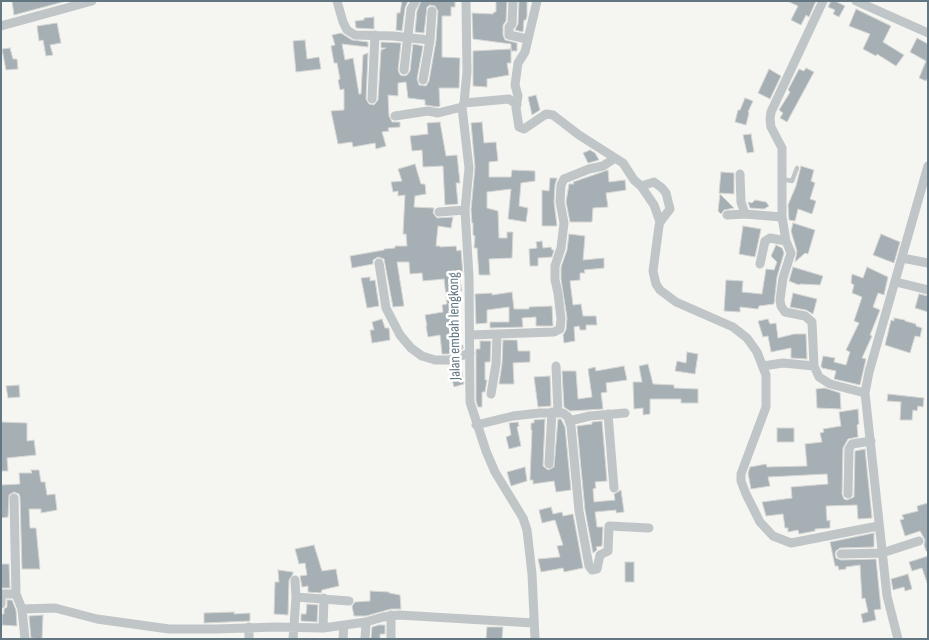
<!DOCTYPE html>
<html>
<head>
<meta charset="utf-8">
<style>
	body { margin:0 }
	#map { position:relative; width:929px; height:640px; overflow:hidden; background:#f5f5f1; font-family:"Sofia Sans Condensed",sans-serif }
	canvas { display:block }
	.frame { position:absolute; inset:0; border:2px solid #637782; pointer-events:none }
</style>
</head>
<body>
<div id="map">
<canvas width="929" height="640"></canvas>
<div class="frame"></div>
</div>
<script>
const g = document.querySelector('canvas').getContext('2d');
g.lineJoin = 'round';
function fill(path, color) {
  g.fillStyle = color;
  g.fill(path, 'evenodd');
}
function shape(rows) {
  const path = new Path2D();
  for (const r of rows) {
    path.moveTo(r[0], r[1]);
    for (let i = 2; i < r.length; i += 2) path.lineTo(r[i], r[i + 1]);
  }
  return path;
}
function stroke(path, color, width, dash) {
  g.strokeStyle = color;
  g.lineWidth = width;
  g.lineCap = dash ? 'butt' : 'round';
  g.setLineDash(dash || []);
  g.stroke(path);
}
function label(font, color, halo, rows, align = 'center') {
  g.font = font + ' "Sofia Sans Condensed",sans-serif';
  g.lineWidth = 5;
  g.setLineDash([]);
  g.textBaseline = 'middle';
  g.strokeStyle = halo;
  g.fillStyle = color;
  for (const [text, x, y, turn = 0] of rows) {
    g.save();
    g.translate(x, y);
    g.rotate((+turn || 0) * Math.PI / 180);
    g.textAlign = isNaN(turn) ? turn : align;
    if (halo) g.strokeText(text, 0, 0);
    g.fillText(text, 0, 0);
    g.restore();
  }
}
const building = shape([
	[12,1,63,1,63,2,14,15,12,1],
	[402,1,408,1,405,8,402,31,396,30,397,13,400,13,402,1],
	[421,1,455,1,455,7,451,7,451,16,442,16,442,57,460,58,459,88,439,88,440,106,438,107,425,105,425,100,408,98,406,82,398,83,398,96,388,95,389,116,392,122,400,122,400,127,388,128,389,131,382,132,386,146,376,149,375,143,353,147,352,142,338,144,331,111,344,110,344,89,340,90,338,80,340,79,337,63,334,63,331,46,335,45,332,35,341,33,352,40,368,42,368,47,342,44,345,60,353,58,359,94,361,94,363,55,368,53,366,99,369,104,374,105,378,100,381,50,386,48,381,48,381,42,401,43,398,70,400,75,404,76,407,75,410,71,413,44,423,46,417,79,419,85,426,86,429,81,436,41,438,11,435,6,430,5,427,7,424,33,415,32,417,11,421,1],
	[496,1,507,1,506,21,503,25,503,35,505,40,517,43,517,51,511,51,511,44,473,39,472,13,493,14,494,12,496,12,496,1],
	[519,1,527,1,527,16,526,20,524,20,523,32,515,30,518,24,519,1],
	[787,1,816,1,809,17,806,15,801,25,791,20,798,6,787,1],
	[831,1,835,1,845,6,839,17,833,14,835,10,828,7,831,1],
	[856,9,891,26,883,42,904,55,896,66,877,54,876,56,863,49,870,34,849,26,856,9],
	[374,17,374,29,356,28,355,21,364,20,364,18,374,17],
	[57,23,61,43,50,45,53,55,46,56,43,40,39,41,37,26,57,23],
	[917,38,928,44,928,77,926,81,919,78,926,61,910,52,917,38],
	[305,40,307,59,319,57,321,69,296,72,293,41,305,40],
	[10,48,13,59,17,59,18,69,6,70,2,49,10,48],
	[511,49,511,63,507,63,509,75,487,79,487,87,473,86,473,51,511,49],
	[806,68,814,72,787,122,780,118,783,113,779,110,789,94,790,92,788,90,799,69,804,71,806,68],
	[769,69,781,76,770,99,758,93,769,69],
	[536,95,540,110,532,115,528,97,536,95],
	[745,98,753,101,748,112,749,113,746,125,735,122,738,110,740,110,745,98],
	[440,122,446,156,457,155,460,183,456,183,458,204,445,205,443,166,423,167,422,150,412,151,410,136,428,134,427,123,440,122],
	[482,122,484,143,496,142,498,161,489,162,489,177,511,177,512,170,535,171,535,181,521,183,519,206,528,208,526,222,508,219,511,189,487,192,487,208,498,211,499,238,507,238,507,232,513,232,512,258,489,259,490,275,479,275,477,248,474,248,475,236,473,235,473,223,472,223,471,210,475,167,471,123,482,122],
	[751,134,754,152,747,153,743,135,751,134],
	[590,150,595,153,599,160,588,163,583,153,590,150],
	[415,164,421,184,425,184,426,194,415,196,414,207,434,208,433,213,437,218,453,217,451,228,438,226,436,246,440,246,440,247,456,246,457,251,461,250,463,275,459,275,462,291,454,292,458,321,460,321,461,331,455,332,458,346,463,345,463,349,448,354,442,354,440,335,428,337,426,326,427,326,425,315,443,312,442,305,447,304,444,279,423,281,422,273,410,274,409,262,397,262,404,306,393,307,384,259,378,257,373,260,373,264,352,268,350,256,384,250,384,249,395,248,395,246,407,246,406,234,403,234,405,195,398,196,398,191,393,192,391,182,402,181,398,169,415,164],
	[801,166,814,170,811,181,815,183,810,199,816,201,812,214,798,209,795,221,789,220,788,205,796,186,801,166],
	[608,170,609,182,625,180,626,190,606,193,608,207,593,208,592,222,570,222,566,202,569,184,574,184,573,182,608,170],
	[721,172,734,173,734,194,719,193,721,172],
	[550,178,557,178,555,185,554,202,557,226,542,226,542,190,549,191,550,178],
	[720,194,734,208,724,210,721,214,718,211,720,194],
	[755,200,766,202,769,206,764,209,750,208,748,202,752,203,755,200],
	[793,223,815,230,808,254,805,253,795,262,797,251,791,231,793,223],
	[743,226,761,229,755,257,739,254,743,226],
	[569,234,585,236,583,260,604,258,604,268,584,270,585,273,580,273,580,280,570,281,573,305,581,304,583,316,596,316,597,325,586,325,586,330,580,330,579,326,574,327,575,341,564,343,563,335,566,330,567,318,561,279,561,267,567,250,569,234],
	[881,234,900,242,894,263,873,255,881,234],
	[542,241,543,248,551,247,552,250,554,250,552,257,538,258,538,266,530,266,529,249,537,248,536,242,542,241],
	[776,245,782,248,784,253,777,277,774,304,759,306,758,309,740,307,740,312,724,311,726,280,743,281,742,292,762,294,766,269,774,270,777,262,771,256,776,245],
	[793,267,823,276,820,285,800,284,799,285,789,281,793,267],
	[867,267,888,277,884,295,878,293,873,307,880,310,870,335,872,336,862,358,866,359,860,385,834,379,836,371,822,368,821,366,823,356,835,358,834,362,846,365,850,352,846,350,859,323,854,321,862,297,852,293,854,285,851,283,852,274,863,278,867,267],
	[370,277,370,281,375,280,379,306,367,308,361,278,370,277],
	[512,292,514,309,529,309,529,307,552,306,553,326,536,326,536,317,522,318,523,327,490,328,490,322,509,322,509,307,487,310,487,323,476,324,475,294,492,293,492,295,512,292],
	[793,293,817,299,813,314,806,310,790,307,793,293],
	[919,294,928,296,928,312,915,308,919,294],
	[894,318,905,320,905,321,916,324,916,326,922,328,920,337,915,336,910,353,885,345,891,320,894,321,894,318],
	[382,319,385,328,389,328,390,340,372,343,370,330,374,330,372,322,382,319],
	[768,319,770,324,776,323,778,338,794,334,806,334,807,359,791,358,791,348,771,352,768,336,763,337,758,321,768,319],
	[503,340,517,340,518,351,530,351,530,362,513,363,514,384,499,384,502,364,503,340],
	[480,341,491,341,490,362,485,362,485,380,487,380,485,392,482,392,482,407,478,407,476,401,476,349,480,349,480,341],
	[687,352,698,354,695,374,675,371,677,361,686,363,687,352],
	[648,364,653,384,674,385,674,388,698,389,698,403,681,403,681,399,650,399,650,414,643,415,643,408,634,409,633,382,642,382,639,366,648,364],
	[624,366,627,380,606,383,607,392,601,393,603,409,570,411,564,407,562,371,576,371,578,399,592,397,588,369,595,367,596,371,624,366],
	[462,372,464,384,454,387,451,376,462,372],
	[550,376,551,406,538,407,534,377,550,376],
	[19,385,20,397,8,398,6,386,19,385],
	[825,388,840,393,841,409,817,408,816,389,825,388],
	[888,394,924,398,923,407,918,406,917,411,913,410,912,420,900,420,901,402,887,401,888,394],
	[858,409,859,424,857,425,858,437,848,439,843,448,842,494,844,499,847,500,854,497,855,451,865,449,872,518,858,519,857,505,826,506,827,521,830,520,830,528,815,529,815,531,799,534,798,530,788,532,788,528,785,528,783,514,766,516,762,502,792,498,791,487,828,484,827,474,768,477,770,486,751,489,748,473,750,467,766,464,767,467,807,466,805,444,822,442,820,433,824,432,823,429,841,426,839,412,858,409],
	[545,419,543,466,548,470,554,467,558,419,561,419,565,427,571,490,556,492,554,481,533,484,533,480,530,480,532,430,531,430,531,423,534,423,534,420,545,419],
	[602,421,607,481,595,482,596,488,593,489,594,502,615,500,614,494,621,490,624,512,616,513,616,510,595,512,597,527,603,527,602,546,596,547,597,550,593,553,585,510,577,426,592,424,592,422,602,421],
	[1,422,27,423,27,441,34,440,36,455,7,458,8,471,1,471,1,422],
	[518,422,519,426,517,427,521,446,509,449,506,437,511,435,509,423,518,422],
	[777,428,794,428,794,442,777,442,777,428],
	[525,467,527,481,511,486,507,472,525,467],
	[31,470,39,470,41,482,45,482,47,495,55,494,57,510,41,513,41,509,29,509,30,528,36,528,40,569,22,569,20,497,19,494,14,492,9,495,8,517,1,518,1,485,20,484,19,473,32,473,31,470],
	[928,503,928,551,926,551,924,545,925,540,920,531,905,536,900,520,904,519,902,515,918,511,917,506,928,503],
	[551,507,553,514,562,512,563,516,573,514,583,568,564,572,563,568,541,572,538,559,560,557,557,546,563,545,555,520,542,523,539,510,551,507],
	[874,533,874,547,840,548,836,551,835,554,836,558,841,560,876,559,881,609,874,610,876,620,863,623,861,614,868,612,865,598,862,599,860,565,846,567,846,569,839,570,838,566,835,566,830,542,874,533],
	[314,545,322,571,336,569,339,586,322,590,321,593,308,592,308,586,302,587,300,576,307,575,305,563,299,564,295,549,314,545],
	[928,556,928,583,927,583,922,568,912,571,909,562,928,556],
	[625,562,634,562,634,582,625,582,625,562],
	[1,564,9,564,10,588,1,588,1,564],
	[278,570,293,572,293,574,289,580,288,615,274,614,275,582,279,582,278,570],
	[908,574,912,589,905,591,904,587,893,590,891,579,908,574],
	[370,591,389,592,389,593,400,595,401,609,391,609,366,616,354,616,352,606,355,602,370,601,370,591],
	[7,600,12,600,16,610,17,626,2,625,2,614,4,614,4,609,7,607,7,600],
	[307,604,318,605,317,622,301,621,301,614,306,614,307,604],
	[234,612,234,614,250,613,250,621,204,623,204,613,234,612],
	[43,615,42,639,31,638,29,616,43,615],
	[379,625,385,625,385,634,380,634,380,639,371,639,372,627,379,625],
	[487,627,503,627,502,639,486,639,487,627]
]);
fill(building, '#a6b0b4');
stroke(building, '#d6d6d4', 1);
stroke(shape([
	[782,179,792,181,797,168]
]), '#c0c5c7', 4.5);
stroke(shape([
	[337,1,343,22,347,30,355,35,393,36,430,40,423,80],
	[466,1,467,72,464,103,462,107,469,168,465,210,469,277,470,402,486,451,495,472,523,518,527,530,532,574,535,639],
	[513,1,512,24,509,27,509,35,527,39],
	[537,1,525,52,518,63,515,85,518,96,516,108,519,127,524,129,546,114,553,115,579,135,623,163,634,180,641,186,654,182,662,188,666,193,670,209,660,222,659,226,653,271,656,284,660,290,676,302,733,327,747,338,757,352,766,375,766,407,741,474,741,481,746,494,760,522,773,536,791,543,878,526],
	[823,1,771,112,770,119,771,127,782,148,782,217,786,241,791,253,783,278,780,300,781,306,785,312,805,316,812,322,814,366,819,377,830,384,865,393],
	[856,1,928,33],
	[1,26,92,1],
	[430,40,432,11],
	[404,70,411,9,415,2],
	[372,99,375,35],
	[464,103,509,99,517,105],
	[395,116,428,111,438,113,462,107],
	[740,174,741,202,745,214],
	[641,186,654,205,660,222],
	[439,212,465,210],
	[727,215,745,214,782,217],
	[902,258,928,263],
	[379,263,386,308,400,335,411,348,422,356,435,360,449,360,470,353],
	[760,264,765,241,770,238,786,241],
	[896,282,928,290],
	[470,335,554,332,560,329,561,319,558,293,555,280,555,266,561,248,564,223,560,202,561,185,564,179,589,169,603,166,615,158],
	[556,366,558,413],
	[763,366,783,363,814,366],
	[491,394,496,364,497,335],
	[608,414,614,488],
	[569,421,590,416,625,413],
	[476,425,513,416,540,413,563,413,568,417,571,426,579,511,589,566,592,570,597,569,600,555,608,551,609,526,649,528],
	[549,464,552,412],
	[848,494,849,449,852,444,871,441],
	[14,498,16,594],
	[841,554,882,553,919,541],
	[1,594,16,594,22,609,55,608,97,619,169,629,216,629,276,627,323,628,366,622,383,617,399,615,534,623],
	[296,597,349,601],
	[1,604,1,594],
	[22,609,25,639],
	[249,627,249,639],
	[323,628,324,598],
	[293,639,296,597,295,580],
	[343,639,344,625],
	[365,639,366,622],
	[391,639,391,615],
	[898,639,887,596,865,393,869,372,928,166]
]), '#c0c5c7', 9);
label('15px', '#637782', '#fff', [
	["Jalan embah lengkong",455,326,-91]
]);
</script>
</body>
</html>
